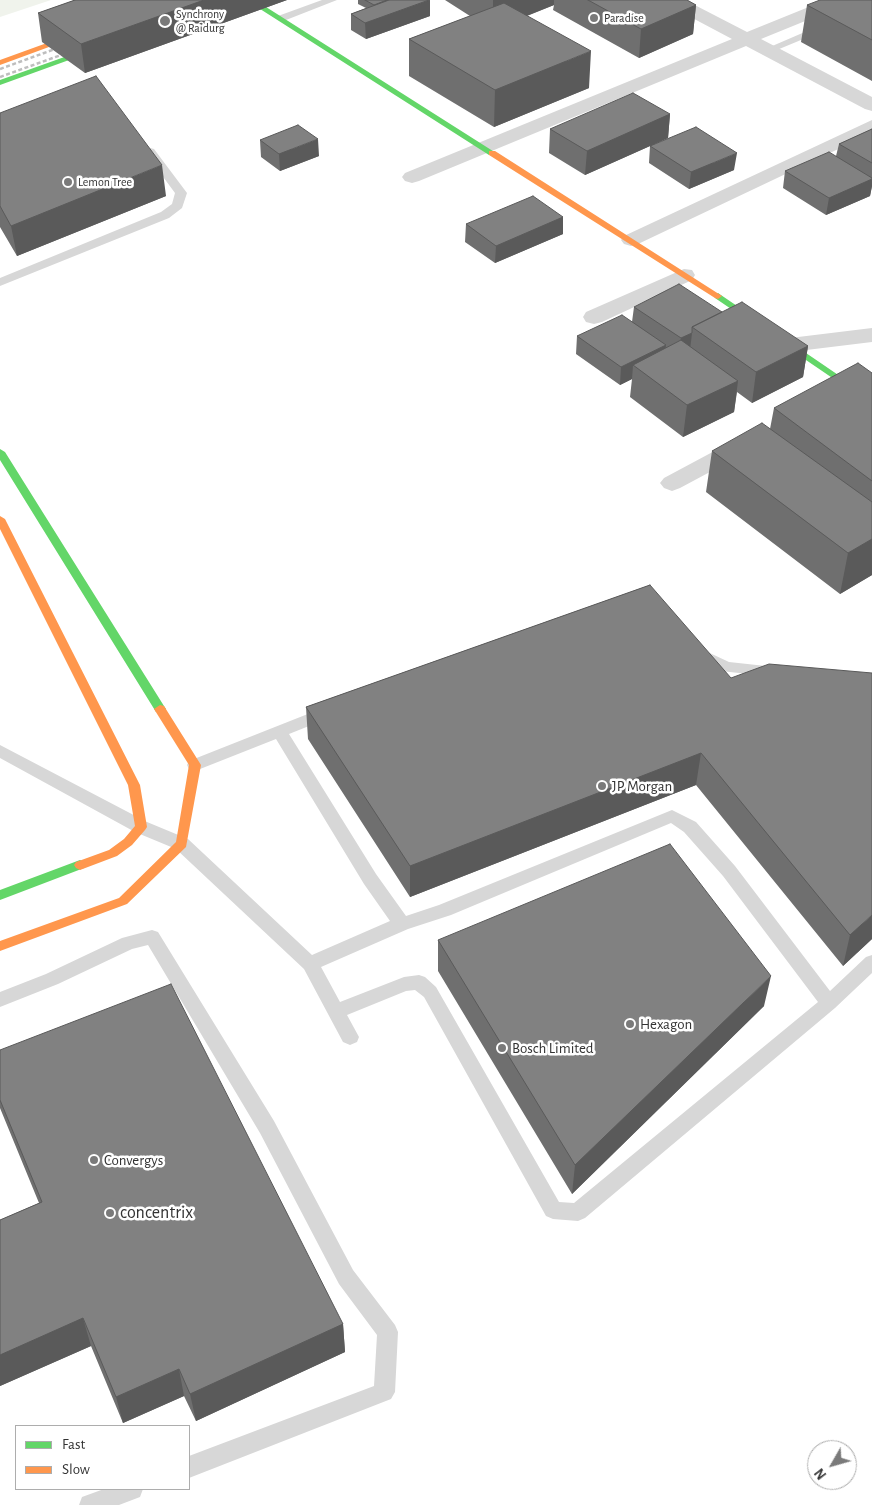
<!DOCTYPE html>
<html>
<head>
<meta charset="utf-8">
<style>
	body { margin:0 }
	#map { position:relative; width:872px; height:1505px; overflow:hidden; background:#fff; font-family:"Alegreya Sans",sans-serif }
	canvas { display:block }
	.legend { position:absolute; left:15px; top:1425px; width:175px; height:65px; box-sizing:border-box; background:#fff; border:1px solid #adadad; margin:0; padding:6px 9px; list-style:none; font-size:15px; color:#333 }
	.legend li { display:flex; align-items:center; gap:10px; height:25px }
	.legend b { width:25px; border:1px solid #adadad }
	.north { position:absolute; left:807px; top:1440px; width:50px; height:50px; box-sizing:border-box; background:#fff; border:1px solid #adadad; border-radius:50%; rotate:232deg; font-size:14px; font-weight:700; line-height:20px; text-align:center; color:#333 }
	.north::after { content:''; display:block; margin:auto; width:18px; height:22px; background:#7a7a7a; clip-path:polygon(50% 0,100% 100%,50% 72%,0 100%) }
</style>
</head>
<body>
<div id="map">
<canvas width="872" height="1505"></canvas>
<ul class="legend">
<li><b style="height:6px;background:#63d668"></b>Fast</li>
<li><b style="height:6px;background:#ff974d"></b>Slow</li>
</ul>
<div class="north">N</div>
</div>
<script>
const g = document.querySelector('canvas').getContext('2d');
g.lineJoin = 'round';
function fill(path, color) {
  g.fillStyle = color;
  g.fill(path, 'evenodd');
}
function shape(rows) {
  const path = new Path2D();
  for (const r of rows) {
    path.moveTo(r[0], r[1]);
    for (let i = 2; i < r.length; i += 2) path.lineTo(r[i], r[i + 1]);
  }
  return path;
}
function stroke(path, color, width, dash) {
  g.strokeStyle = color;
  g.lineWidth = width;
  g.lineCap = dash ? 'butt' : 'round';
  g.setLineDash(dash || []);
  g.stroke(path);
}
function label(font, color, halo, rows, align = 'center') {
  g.font = font + ' "Alegreya Sans",sans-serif';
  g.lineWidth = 5;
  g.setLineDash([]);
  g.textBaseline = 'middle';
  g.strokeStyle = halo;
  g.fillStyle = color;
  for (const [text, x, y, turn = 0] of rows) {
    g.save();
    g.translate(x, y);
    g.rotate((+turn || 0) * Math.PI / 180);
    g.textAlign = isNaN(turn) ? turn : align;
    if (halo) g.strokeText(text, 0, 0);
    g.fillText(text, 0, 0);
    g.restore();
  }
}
fill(shape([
	[0,0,51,0,0,17]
]), '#f0f3ec');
fill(shape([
	[322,0,337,0,286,20,278,20,277,18,278,16,322,0],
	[821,25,825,26,826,28,825,30,772,52,768,53,763,50,821,25],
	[150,148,154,149,187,193,182,208,169,218,0,286,0,278,161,212,172,204,175,193,144,151,150,148],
	[699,648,729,662,775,667,781,668,783,672,781,676,775,677,721,671,702,663,694,657,691,653,694,649,699,648],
	[328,706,334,708,336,712,334,716,289,734,376,874,406,916,439,905,672,810,696,822,735,866,830,991,866,957,872,955,872,973,835,1008,585,1218,578,1221,553,1219,546,1216,424,997,415,990,406,991,347,1015,359,1037,357,1042,350,1045,343,1042,304,969,176,849,135,832,0,758,0,745,147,822,188,839,312,955,390,921,364,884,276,739,195,771,189,769,187,765,189,761,328,706],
	[671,823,684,832,723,876,818,1002,574,1203,559,1202,436,987,425,977,419,975,404,977,340,1002,321,967,408,929,451,915,671,823],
	[152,930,158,932,274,1121,353,1270,395,1325,398,1332,395,1392,391,1399,189,1478,189,1456,374,1386,377,1335,339,1284,260,1133,148,945,132,949,58,984,0,1007,0,992,46,974,122,938,152,930],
	[104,1489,143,1489,140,1497,119,1505,79,1505,82,1497,104,1489]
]), '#d7d7d7');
fill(shape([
	[663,0,685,0,747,32,826,0,850,0,847,4,761,39,872,97,872,111,865,109,746,46,419,181,412,183,405,181,402,177,405,173,732,39,666,4,663,0],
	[872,120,872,133,638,244,631,246,624,244,621,240,624,236,872,120],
	[684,269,692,270,695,275,692,280,602,322,594,324,586,322,583,317,586,312,684,269],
	[872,328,872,342,790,352,782,350,779,345,782,340,790,338,872,328],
	[743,438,751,440,755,445,751,450,680,488,672,491,664,488,660,483,664,478,735,440,743,438]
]), '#d7d7d7');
fill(shape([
	[246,0,255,0,496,153,489,155,246,0],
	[98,45,105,47,0,85,0,80,98,45],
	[718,293,872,398,872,405,715,298,714,296,718,293],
	[0,449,5,452,164,706,166,709,164,712,156,712,0,460,0,449],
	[80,860,84,862,86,865,84,868,0,900,0,890,80,860]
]), '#63d668');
fill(shape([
	[80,31,87,33,0,65,0,60,80,31],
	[489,151,495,151,722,296,718,299,715,298,489,155,489,151],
	[0,516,5,519,140,785,147,827,145,830,132,845,117,856,80,870,76,868,74,865,76,862,109,850,124,839,135,826,128,785,0,529,0,516],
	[160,705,164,706,201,765,186,847,127,904,0,951,0,941,119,898,176,842,189,765,154,709,160,705]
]), '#ff974d');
stroke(shape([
	[0,69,66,45],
	[0,77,75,50]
]), '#bebebe', 2.5, [4, 2.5]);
fill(shape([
	[75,0,287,0,85,73,42,42,38,13],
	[358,0,430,0,430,16,366,39,351,30,351,14,366,8,358,4],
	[445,0,687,0,696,5,693,34,639,58,553,10,554,5,527,16,589,88,494,127,409,76,409,39,470,16],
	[872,0,872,81,801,42,807,5],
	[0,113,166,196,17,256,0,227],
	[670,114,668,138,655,144,734,170,689,189,649,163,650,146,585,175,549,153,550,129],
	[872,129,872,186,870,196,826,215,783,188,785,171,836,156,839,144],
	[260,140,319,156,280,171,261,157],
	[563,217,563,234,495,263,465,242,466,224],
	[634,307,722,312,808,346,803,377,752,403,737,392,734,412,683,437,630,397,632,379,620,385,576,354,577,336,632,322],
	[872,373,872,575,840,594,706,492,712,451,770,429,774,408],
	[650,585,872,939,843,966,696,785,410,897,308,739,306,707],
	[438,940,764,1006,572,1194,438,971],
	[0,1050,343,1324,345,1352,196,1421,184,1396,123,1423,91,1346,0,1386,0,1220,39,1203,0,1108]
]), '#6f6f6f');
fill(shape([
	[204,0,287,0,85,73,81,44],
	[430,0,430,16,366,39,365,23],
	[493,0,554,0,554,5,493,29],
	[696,5,693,34,639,58,641,29],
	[591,51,589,88,494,127,495,90],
	[670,114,668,138,585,175,587,151],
	[318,139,319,156,280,171,279,154],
	[737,153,734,170,689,189,691,172],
	[162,165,166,196,17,256,11,226],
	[872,179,872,186,870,196,826,215,829,198],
	[563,217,563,234,495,263,496,246],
	[692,333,690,350,679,356,681,338],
	[666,345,664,363,633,365,632,379,620,385,621,367],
	[808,346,803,377,752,403,756,372],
	[738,381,734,412,683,437,687,405],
	[872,539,872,575,840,594,848,553],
	[701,753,696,785,410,897,410,866],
	[872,915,872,939,843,966,850,935],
	[771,976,764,1006,572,1194,575,1165],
	[83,1318,91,1346,0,1386,0,1355],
	[343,1324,345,1352,196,1421,190,1394],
	[179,1369,184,1396,123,1423,116,1397]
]), '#5a5a5a');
const building = shape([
	[75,0,204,0,81,44,38,13,75,0],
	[365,0,387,0,374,5,365,0],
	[389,0,429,0,365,23,351,14,389,0],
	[588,0,687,0,696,5,641,29,588,0],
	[820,0,872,0,872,40,807,5,820,0],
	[504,3,591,51,495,90,409,39,504,3],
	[96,76,162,165,11,226,0,206,0,113,96,76],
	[633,93,670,114,587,151,550,129,633,93],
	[298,125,318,139,279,154,260,140,298,125],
	[696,127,737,153,691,172,650,146,696,127],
	[872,129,872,163,839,144,872,129],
	[829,152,872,178,872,179,829,198,785,171,829,152],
	[533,196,563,217,496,246,466,224,533,196],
	[679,284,722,312,692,327,692,333,681,338,634,307,679,284],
	[742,302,808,346,756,372,692,327,742,302],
	[622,315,666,345,621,367,577,336,622,315],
	[681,340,738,381,687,405,633,365,681,340],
	[858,363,872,373,872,481,774,408,858,363],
	[762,423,872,502,872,539,848,553,712,451,762,423],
	[650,585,731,678,769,664,872,673,872,915,850,935,701,753,410,866,306,707,650,585],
	[670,844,771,976,575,1165,438,940,670,844],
	[171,984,343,1324,190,1394,179,1369,116,1397,83,1318,0,1355,0,1220,42,1202,0,1100,0,1050,171,984]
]);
fill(building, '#818181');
stroke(building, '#5a5a5a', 1);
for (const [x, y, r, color] of [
	[594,18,5,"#7a7a7a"],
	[165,21,6,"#7a7a7a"],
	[68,182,5,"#7a7a7a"],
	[602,786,5,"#7a7a7a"],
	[630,1024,5,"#7a7a7a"],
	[502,1048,5,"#7a7a7a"],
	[94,1160,5,"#7a7a7a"],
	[110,1213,5,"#7a7a7a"]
]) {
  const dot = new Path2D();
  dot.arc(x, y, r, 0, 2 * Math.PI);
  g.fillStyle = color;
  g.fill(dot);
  stroke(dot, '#fff', 2);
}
label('12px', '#333', '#fff', [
	["Synchrony",176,14],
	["@ Raidurg",176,28],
	["Paradise",604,18],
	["Lemon Tree",78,182]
], 'left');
label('15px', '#333', '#fff', [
	["JP Morgan",612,786],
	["Hexagon",640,1024],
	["Bosch Limited",512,1048],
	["Convergys",104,1160]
], 'left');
label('18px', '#333', '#fff', [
	["concentrix",120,1213]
], 'left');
</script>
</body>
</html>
